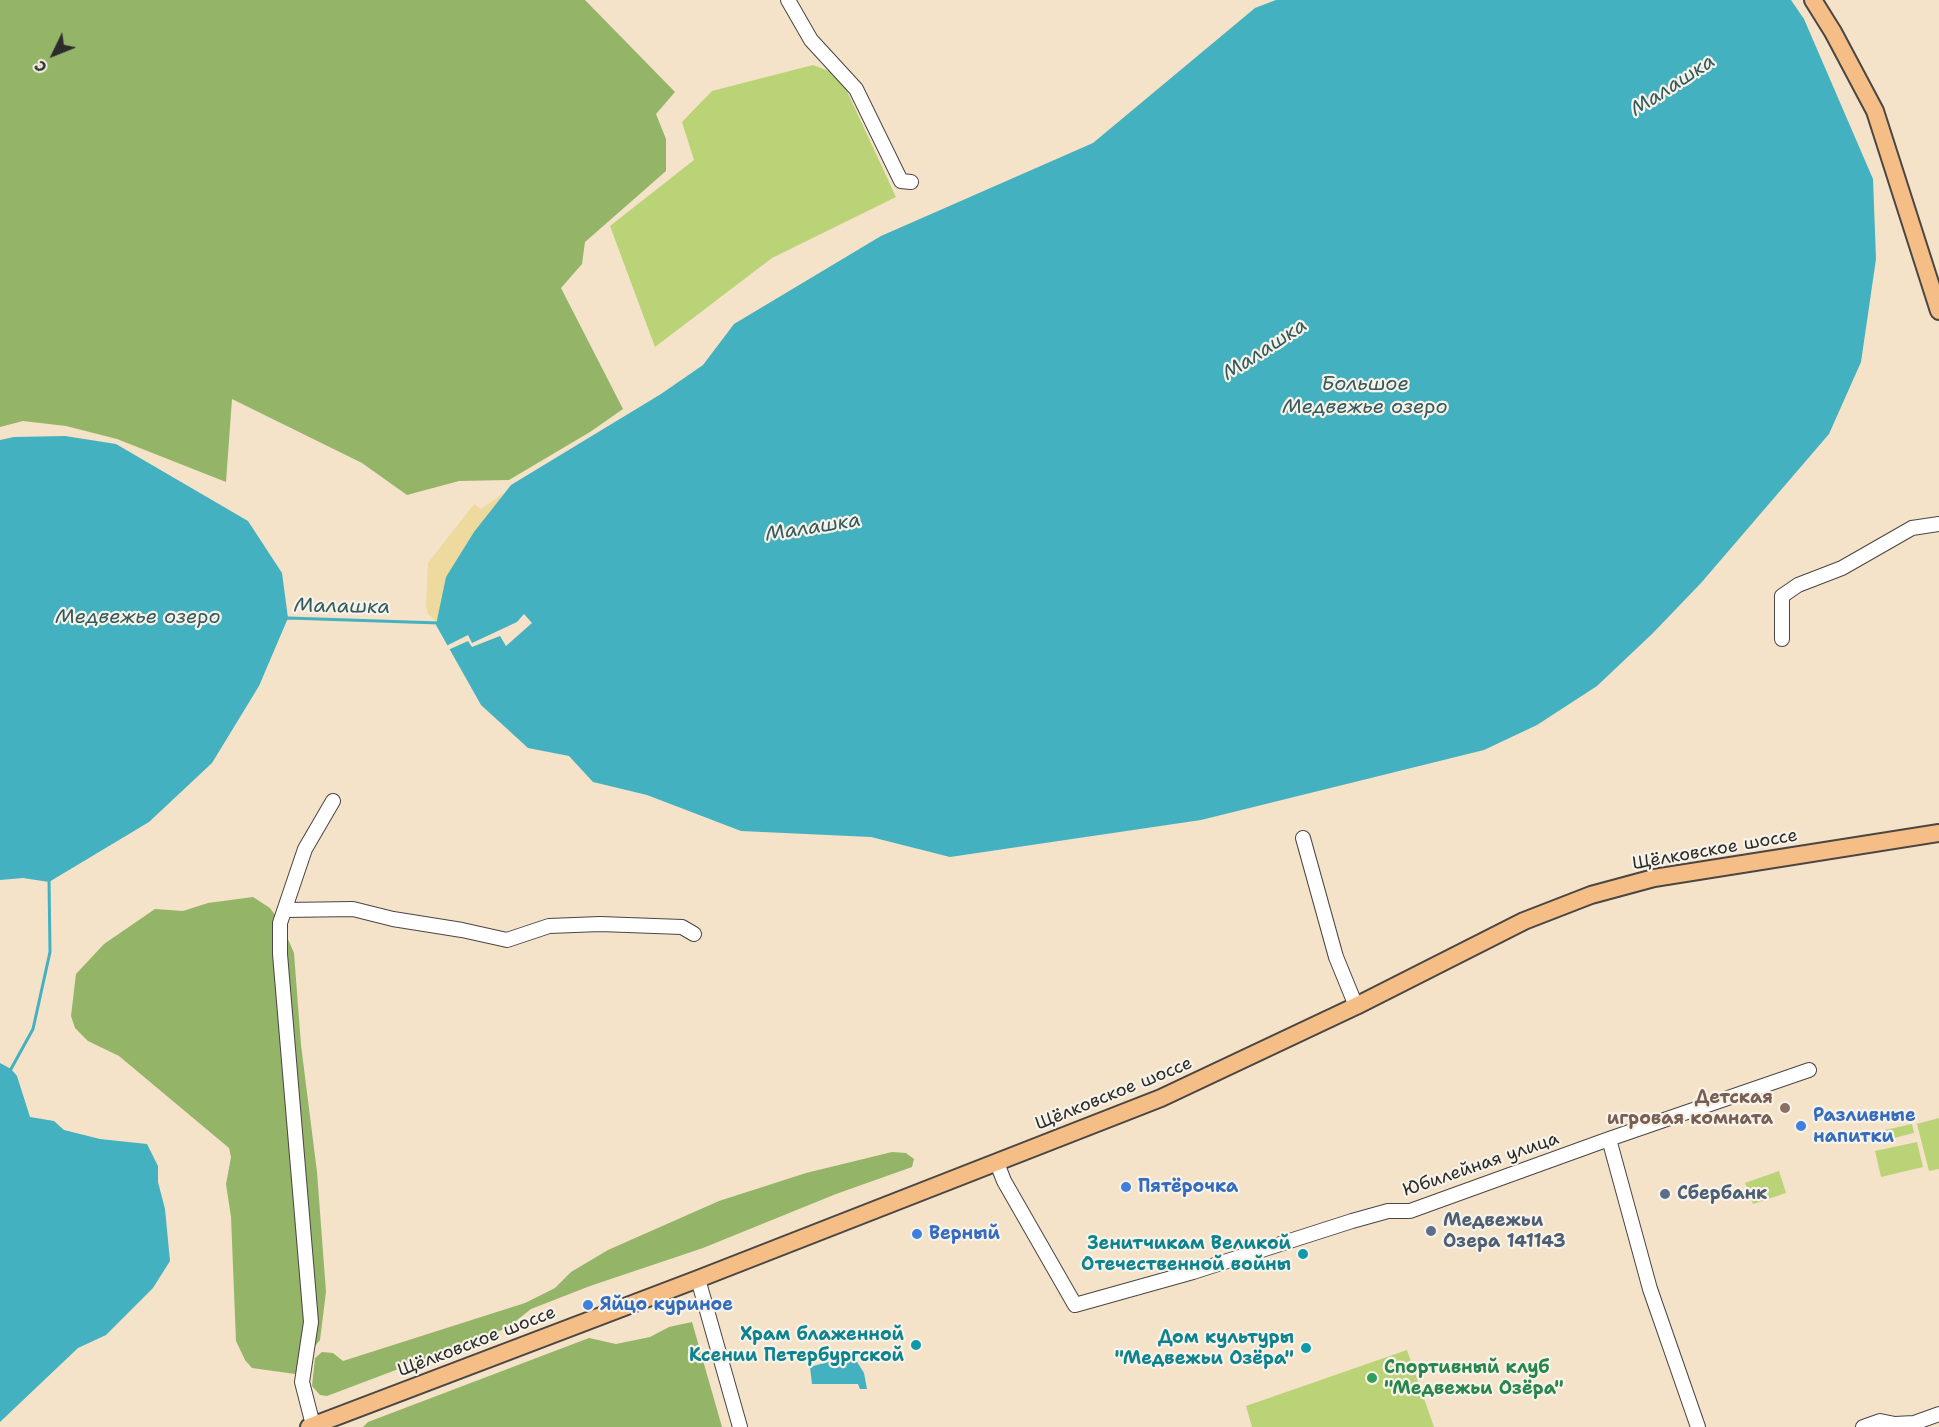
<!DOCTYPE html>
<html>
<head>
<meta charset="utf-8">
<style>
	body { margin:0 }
	#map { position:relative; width:1939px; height:1427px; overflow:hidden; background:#f4e2c9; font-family:"Shantell Sans",sans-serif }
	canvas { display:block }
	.north { position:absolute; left:24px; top:24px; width:60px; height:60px; -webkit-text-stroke:4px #f7f3e8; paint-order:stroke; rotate:227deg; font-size:16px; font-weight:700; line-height:24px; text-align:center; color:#2b2b2b }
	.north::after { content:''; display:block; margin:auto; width:21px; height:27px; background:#2b2b2b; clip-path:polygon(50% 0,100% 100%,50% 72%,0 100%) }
</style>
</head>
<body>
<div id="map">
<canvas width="1939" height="1427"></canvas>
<div class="north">С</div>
</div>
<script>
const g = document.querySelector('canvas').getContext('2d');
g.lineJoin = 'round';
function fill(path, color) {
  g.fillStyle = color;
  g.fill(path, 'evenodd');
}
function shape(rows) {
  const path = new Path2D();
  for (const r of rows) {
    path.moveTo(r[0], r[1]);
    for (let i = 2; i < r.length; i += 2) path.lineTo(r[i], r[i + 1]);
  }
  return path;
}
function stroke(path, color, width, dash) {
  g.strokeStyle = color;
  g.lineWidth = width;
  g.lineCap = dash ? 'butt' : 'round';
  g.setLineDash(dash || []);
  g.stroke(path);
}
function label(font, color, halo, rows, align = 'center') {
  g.font = font + ' "Shantell Sans",sans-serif';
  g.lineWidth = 4.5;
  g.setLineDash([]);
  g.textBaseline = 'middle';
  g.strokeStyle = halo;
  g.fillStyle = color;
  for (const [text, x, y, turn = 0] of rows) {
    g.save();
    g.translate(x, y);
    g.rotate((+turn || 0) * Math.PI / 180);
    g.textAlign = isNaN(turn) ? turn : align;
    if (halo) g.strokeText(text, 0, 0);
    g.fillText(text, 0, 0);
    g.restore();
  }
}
fill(shape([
	[813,65,834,73,845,87,896,197,772,258,655,347,610,226,694,160,682,122,712,91],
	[1939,1118,1939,1169,1929,1171,1917,1124],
	[1912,1124,1914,1133,1874,1143,1871,1133],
	[1917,1142,1923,1167,1881,1177,1875,1151],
	[1779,1171,1786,1193,1753,1204,1745,1183],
	[1407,1350,1434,1427,1252,1427,1246,1406]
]), '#bbd377');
fill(shape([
	[0,0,585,0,675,92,656,114,666,139,666,171,585,242,582,264,561,288,623,409,590,432,509,480,459,481,407,495,362,463,232,399,226,482,117,439,66,426,23,421,0,427],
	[253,897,270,908,281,923,294,953,301,1045,317,1172,326,1292,320,1340,311,1351,303,1367,295,1374,252,1368,245,1360,236,1341,231,1217,226,1184,231,1157,229,1148,119,1056,88,1041,75,1028,71,1016,76,974,104,944,155,909,183,911,208,903],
	[892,1152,906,1153,914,1159,912,1167,836,1194,703,1248,590,1286,531,1309,507,1328,327,1396,320,1395,312,1386,315,1358,322,1352,333,1353,343,1361,525,1303,555,1288,571,1272,608,1250,719,1201,806,1173],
	[692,1322,722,1427,363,1427,368,1422,589,1338,616,1344,650,1337,669,1327]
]), '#94b568');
fill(shape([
	[505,492,474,537,439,624,428,614,426,606,428,563,474,504,481,509]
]), '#eeda9e');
fill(shape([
	[1276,0,1791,0,1804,19,1873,179,1876,259,1861,362,1829,434,1701,583,1653,633,1597,686,1537,725,1484,750,1201,820,950,857,871,837,741,831,647,795,593,782,569,756,528,748,481,705,436,625,446,577,474,532,511,485,661,394,703,365,734,324,881,236,1093,143,1255,8],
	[65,436,116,444,248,521,282,573,288,618,259,686,212,763,149,822,49,882,23,878,0,880,0,440,14,437],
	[0,1063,11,1069,17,1076,30,1117,54,1121,64,1130,100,1139,147,1144,158,1166,158,1182,165,1209,170,1261,153,1288,106,1335,78,1348,0,1422],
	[856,1360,864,1373,867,1389,860,1389,858,1384,812,1384,810,1367,831,1361]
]), '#43b1bf');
fill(shape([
	[524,614,532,623,506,646,500,636,472,647,468,641,448,650,450,657,441,640,446,646,468,635,472,643,517,622]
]), '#f4e2c9');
stroke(shape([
	[284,620,288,618,439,623],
	[11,1069,33,1029,50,952,49,880]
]), '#43b1bf', 3);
const minor = shape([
	[788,0,811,40,856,89,901,181,911,182],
	[1782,639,1782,596,1798,585,1842,568,1912,528,1939,524],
	[1303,838,1336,957,1356,1006],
	[286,910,353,909,393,919,462,930,507,940,549,926,600,924,682,927,694,934],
	[1609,1139,1650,1289,1698,1427],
	[997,1163,1004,1181,1075,1305,1193,1272,1352,1221,1388,1211,1410,1211,1609,1139,1809,1070],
	[698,1279,740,1427],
	[313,1425,302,1382,311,1322,280,954,280,923,305,849,333,801],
	[1863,1427,1880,1421,1895,1424,1914,1423,1939,1414]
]);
const major = shape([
	[1813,0,1833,32,1875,111,1939,311],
	[309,1427,698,1279,1161,1098,1356,1006,1524,921,1591,895,1654,878,1939,833]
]);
stroke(minor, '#494643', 16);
stroke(major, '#494643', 20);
stroke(minor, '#fff', 14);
stroke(major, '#f6be87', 16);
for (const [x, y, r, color] of [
	[1785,1108,6,"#8d6e63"],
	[1801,1126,6,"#3f7fe0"],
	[1126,1187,6,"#3f7fe0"],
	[1665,1194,6,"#5c6f8a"],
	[1431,1231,6,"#5c6f8a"],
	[917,1234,6,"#3f7fe0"],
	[1303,1254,6,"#0f9aa8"],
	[588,1305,6,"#3f7fe0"],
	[916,1345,6,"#0f9aa8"],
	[1306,1348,6,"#0f9aa8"],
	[1372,1378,6,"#2e9e5b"]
]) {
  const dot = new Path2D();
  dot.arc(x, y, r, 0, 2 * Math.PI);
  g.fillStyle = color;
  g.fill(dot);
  stroke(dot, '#f7f3e8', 2);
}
label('18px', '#2b2b2b', '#f7f3e8', [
	["Щёлковское шоссе",1715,850,-10],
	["Щёлковское шоссе",1114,1094,-22],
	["Юбилейная улица",1481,1165,-19],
	["Щёлковское шоссе",477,1342,-21]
]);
label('bold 18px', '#785e54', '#f7f3e8', [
	["Детская",1773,1098],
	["игровая комната",1773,1119]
], 'right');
label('bold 18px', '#366cbe', '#f7f3e8', [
	["Разливные",1813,1116],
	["напитки",1813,1137],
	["Пятёрочка",1138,1187],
	["Верный",929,1234],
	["Яйцо куриное",600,1305]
], 'left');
label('bold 18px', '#4e5e75', '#f7f3e8', [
	["Сбербанк",1677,1194],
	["Медвежьи",1443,1221],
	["Озера 141143",1443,1242]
], 'left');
label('bold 18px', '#0d838f', '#f7f3e8', [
	["Зенитчикам Великой",1291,1244],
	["Отечественной войны",1291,1265],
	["Храм блаженной",904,1335],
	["Ксении Петербургской",904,1356],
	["Дом культуры",1294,1338],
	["\"Медвежьи Озёра\"",1294,1359]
], 'right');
label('bold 18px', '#27864d', '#f7f3e8', [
	["Спортивный клуб",1384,1368],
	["\"Медвежьи Озёра\"",1384,1389]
], 'left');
label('italic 20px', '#335a5f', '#f7f3e8', [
	["Малашка",1673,86,-33],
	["Малашка",1265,350,-33],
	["Большое",1365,385],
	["Медвежье озеро",1365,408],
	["Малашка",813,528,-9],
	["Малашка",342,607,1],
	["Медвежье озеро",138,618]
]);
</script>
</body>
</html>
